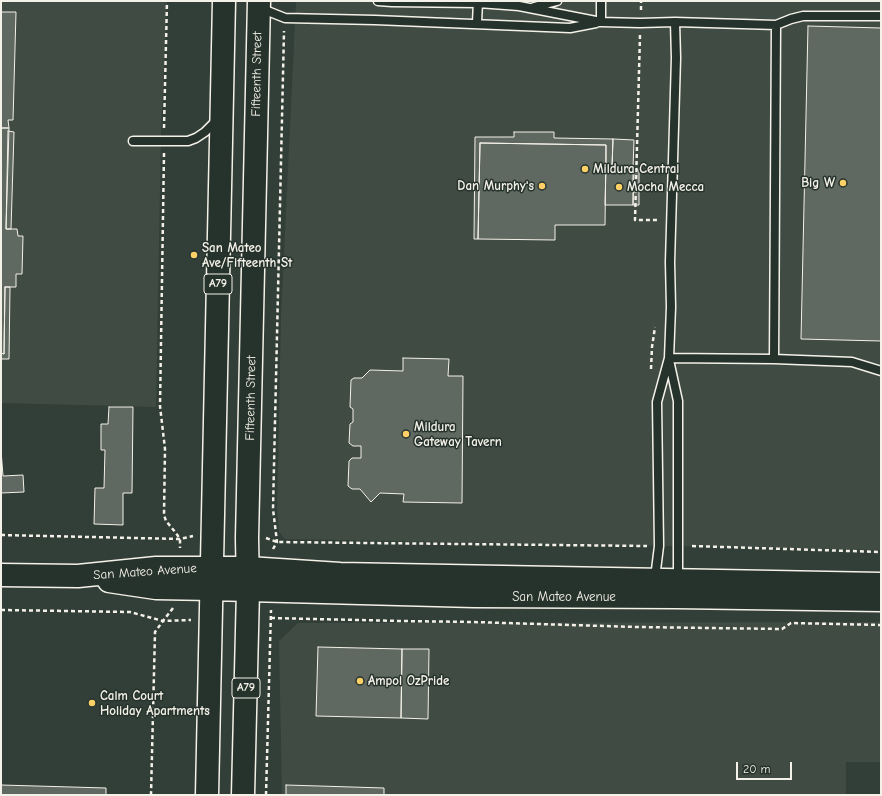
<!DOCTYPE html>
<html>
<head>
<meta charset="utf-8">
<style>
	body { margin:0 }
	#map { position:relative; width:882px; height:796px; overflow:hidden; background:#323e38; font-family:"Comic Neue",sans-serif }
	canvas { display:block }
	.frame { position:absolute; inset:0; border:2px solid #f4f1e8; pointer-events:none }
	.scale { position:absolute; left:736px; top:762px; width:56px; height:18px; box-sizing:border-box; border:2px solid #f4f1e8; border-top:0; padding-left:5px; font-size:12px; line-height:14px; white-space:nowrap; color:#f4f1e8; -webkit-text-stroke:3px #26332d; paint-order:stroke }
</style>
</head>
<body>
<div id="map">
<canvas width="882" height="796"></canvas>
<div class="frame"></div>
<div class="scale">20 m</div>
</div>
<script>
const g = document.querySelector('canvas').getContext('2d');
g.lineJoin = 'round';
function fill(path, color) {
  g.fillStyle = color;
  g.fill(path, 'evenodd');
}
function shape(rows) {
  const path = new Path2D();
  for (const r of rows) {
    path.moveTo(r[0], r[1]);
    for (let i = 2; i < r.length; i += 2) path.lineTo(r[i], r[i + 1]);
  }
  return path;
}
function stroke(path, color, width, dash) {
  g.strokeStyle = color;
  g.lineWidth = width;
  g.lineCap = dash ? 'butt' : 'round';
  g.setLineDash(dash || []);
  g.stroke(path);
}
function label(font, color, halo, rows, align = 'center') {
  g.font = font + ' "Comic Neue",sans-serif';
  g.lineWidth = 3;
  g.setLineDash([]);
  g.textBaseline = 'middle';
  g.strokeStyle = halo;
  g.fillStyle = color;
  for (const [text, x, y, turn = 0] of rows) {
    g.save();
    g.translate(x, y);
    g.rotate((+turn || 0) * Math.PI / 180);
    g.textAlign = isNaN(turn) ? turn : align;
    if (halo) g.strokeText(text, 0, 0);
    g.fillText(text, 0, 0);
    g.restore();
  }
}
fill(shape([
	[1,1,167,1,161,134,156,407,1,403],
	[296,1,881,1,881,550,285,539,279,532,277,507,281,316],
	[881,622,881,762,846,762,846,795,282,795,279,641,298,623]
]), '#404b44');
const building = shape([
	[1,12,16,12,13,120,8,120,9,128,1,128,1,12],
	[808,26,881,28,881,341,801,339,808,26],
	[1,128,9,128,6,229,17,229,18,236,23,236,22,274,16,274,16,287,5,287,4,354,1,353,1,128],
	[8,131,14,132,11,229,6,229,8,131],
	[514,132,554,132,554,138,613,139,612,167,606,167,606,145,480,143,478,239,474,239,475,137,514,137,514,132],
	[613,139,634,140,633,168,612,167,613,139],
	[480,143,606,145,605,225,555,225,555,240,478,239,480,143],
	[606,167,633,168,633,205,605,205,606,167],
	[634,169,639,170,639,205,633,205,634,169],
	[5,287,10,287,9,359,1,359,1,353,4,354,5,287],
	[403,358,449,359,448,376,463,376,462,503,403,502,404,494,380,493,371,502,360,489,352,489,348,486,349,461,352,458,361,458,361,446,353,446,349,443,350,424,353,422,353,409,350,407,351,380,354,378,362,378,370,370,403,371,403,358],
	[109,407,133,407,132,493,123,493,123,525,94,524,95,488,104,488,105,450,101,450,101,424,108,424,109,407],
	[1,450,3,476,23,475,24,492,1,493,1,450],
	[318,647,402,649,401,718,316,716,318,647],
	[402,649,429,649,428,719,401,718,402,649],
	[1,785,106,788,106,795,1,795,1,785],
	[286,785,384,788,384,795,286,795,286,785]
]);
fill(building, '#5f6861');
stroke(building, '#f4f1e8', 1);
const lane = shape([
	[378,1,392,2,478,3,519,6,601,22,640,23,675,22,676,58,670,262,671,307,669,358,657,402,659,546,655,578],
	[601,1,601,22],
	[534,7,557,1],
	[260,8,285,18,375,20,570,28,596,23],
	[675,22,776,25,774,359],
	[477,23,478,1],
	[776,25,791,19,803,16,881,16],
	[133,141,188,141,196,138,205,132,218,119],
	[669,358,774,359,852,362,881,371],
	[669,360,678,401,678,580]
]);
const secondary = shape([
	[248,568,340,574,881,584],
	[1,575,78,576,156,568,212,568],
	[109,581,156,588,211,589],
	[248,590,474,596,676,597,881,600]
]);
const highway = shape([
	[212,568,248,568],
	[211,589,248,590],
	[207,795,224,1],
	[243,795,248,590,247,538,259,1]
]);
stroke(lane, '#f4f1e8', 11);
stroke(secondary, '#f4f1e8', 25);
stroke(highway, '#f4f1e8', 25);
stroke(shape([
	[641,10,641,1],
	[640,35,635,220,659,220],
	[164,128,167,1],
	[164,153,160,406,165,449,164,515,166,521,176,533,180,539,180,548],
	[651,369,652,347,655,327],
	[1,535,180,539,193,536],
	[266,538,277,542,647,546],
	[692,546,881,552],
	[273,549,277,542,273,509,284,31],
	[173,608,163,621,191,620],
	[1,610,130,612,163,621,155,632,151,795],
	[271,618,401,621,473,622,637,627,782,629,791,623,881,625],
	[266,795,271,610]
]), '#f4f1e8', 2.5, [4, 3]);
stroke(lane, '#26332d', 8);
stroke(secondary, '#26332d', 22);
stroke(highway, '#26332d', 22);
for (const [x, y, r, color] of [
	[585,169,4,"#ffd166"],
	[843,183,4,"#ffd166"],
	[542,186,4,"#ffd166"],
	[619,187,4,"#ffd166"],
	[194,255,4,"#ffd166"],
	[406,434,4,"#ffd166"],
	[360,681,4,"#ffd166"],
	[92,703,4,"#ffd166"]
]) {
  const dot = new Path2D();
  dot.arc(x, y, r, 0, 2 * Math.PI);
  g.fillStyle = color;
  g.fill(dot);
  stroke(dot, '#26332d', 1.5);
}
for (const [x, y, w] of [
	[218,284,28],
	[246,688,28]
]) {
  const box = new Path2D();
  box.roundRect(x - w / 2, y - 10, w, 20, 3);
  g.fillStyle = '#26332d';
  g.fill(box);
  stroke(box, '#f4f1e8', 1);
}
label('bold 12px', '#f4f1e8', null, [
	["A79",218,284],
	["A79",246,688]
]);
label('13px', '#f4f1e8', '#26332d', [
	["Fifteenth Street",257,74,-89],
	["Fifteenth Street",251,398,-89],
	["San Mateo Avenue",145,572,-4],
	["San Mateo Avenue",564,597]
]);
label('bold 13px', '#f4f1e8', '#26332d', [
	["Mildura Central",593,169],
	["Big W",835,183,"right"],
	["Dan Murphy's",534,186,"right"],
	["Mocha Mecca",627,187],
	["San Mateo",202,248],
	["Ave/Fifteenth St",202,263],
	["Mildura",414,427],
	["Gateway Tavern",414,442],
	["Ampol OzPride",368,681],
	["Calm Court",100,696],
	["Holiday Apartments",100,711]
], 'left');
</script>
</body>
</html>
